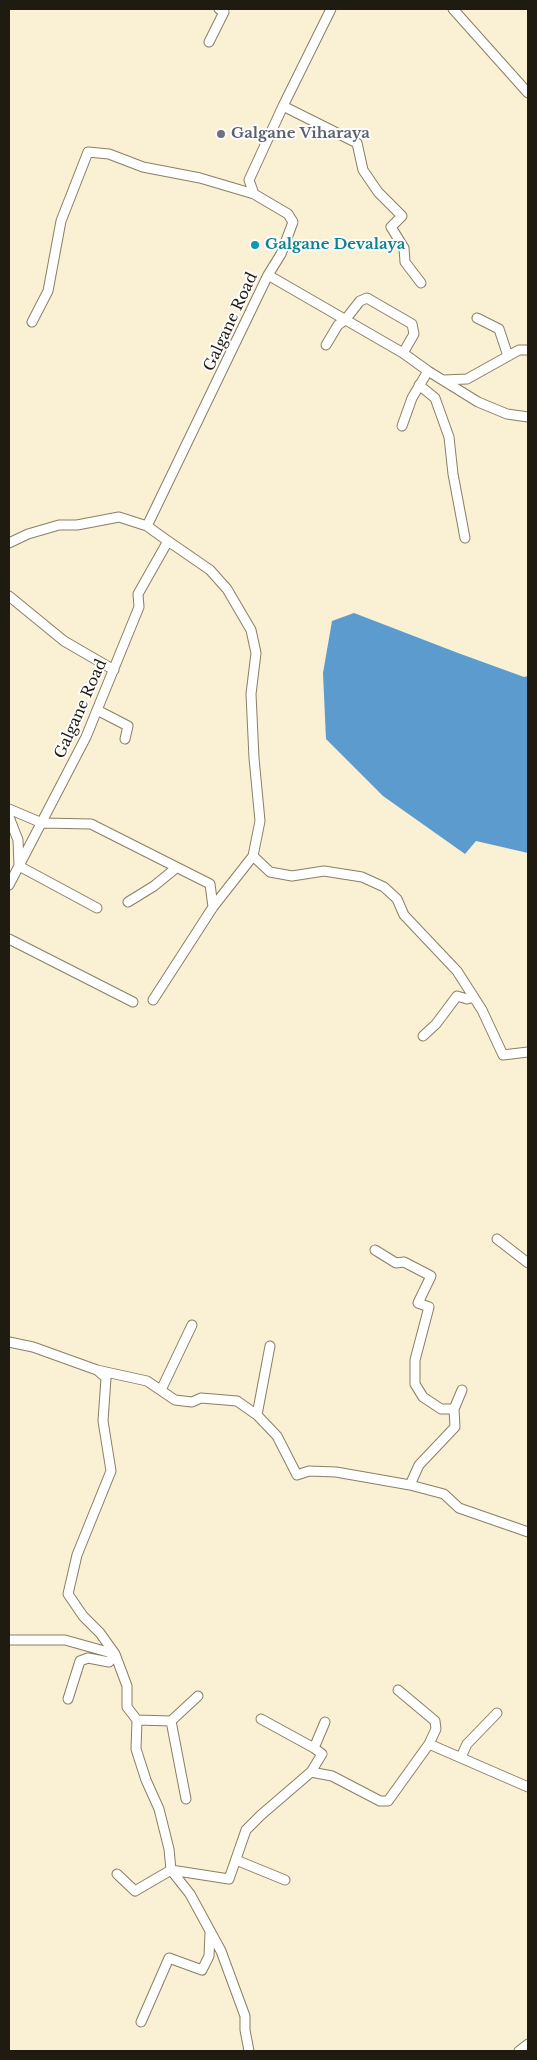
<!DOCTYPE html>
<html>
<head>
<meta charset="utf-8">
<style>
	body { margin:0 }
	#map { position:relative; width:537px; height:2060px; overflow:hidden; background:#faf0d3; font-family:"Libre Baskerville",serif }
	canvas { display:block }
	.frame { position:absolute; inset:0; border:10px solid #1f1b11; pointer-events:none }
</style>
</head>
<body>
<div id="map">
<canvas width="537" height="2060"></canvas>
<div class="frame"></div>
</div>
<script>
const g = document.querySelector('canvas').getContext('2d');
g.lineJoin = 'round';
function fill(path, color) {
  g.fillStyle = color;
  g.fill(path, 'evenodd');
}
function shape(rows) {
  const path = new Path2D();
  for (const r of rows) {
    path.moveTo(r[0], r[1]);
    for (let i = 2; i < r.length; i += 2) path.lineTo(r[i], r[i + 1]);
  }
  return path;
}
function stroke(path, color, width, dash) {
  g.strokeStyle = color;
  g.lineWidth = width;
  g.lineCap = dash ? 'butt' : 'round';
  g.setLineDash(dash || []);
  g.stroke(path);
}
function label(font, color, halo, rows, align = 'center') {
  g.font = font + ' "Libre Baskerville",serif';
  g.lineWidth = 4;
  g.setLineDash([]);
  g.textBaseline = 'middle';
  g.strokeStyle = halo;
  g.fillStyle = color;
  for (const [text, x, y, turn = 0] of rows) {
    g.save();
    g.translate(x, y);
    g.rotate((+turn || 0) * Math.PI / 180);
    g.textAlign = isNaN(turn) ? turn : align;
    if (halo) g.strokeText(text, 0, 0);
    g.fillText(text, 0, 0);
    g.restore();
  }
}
fill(shape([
	[354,613,458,653,524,677,528,676,528,853,476,841,465,854,383,796,326,739,323,673,332,621]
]), '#5b9bce');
const minor = shape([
	[453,9,528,93],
	[209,42,224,12,219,9],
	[283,106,357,143,363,170,378,192,402,216,391,227,404,248,405,262,421,283],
	[268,275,403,353,428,371,478,402,507,414,528,417],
	[477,318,499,329,508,356],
	[32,322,48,291,61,221,88,152,109,154,143,167,200,178,254,194],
	[326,345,338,325,345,320,360,301,367,298,412,324,414,334,403,353],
	[444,380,467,379,519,350,528,350],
	[419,385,435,398,449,437,453,474,465,538],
	[402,426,412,398,428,371],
	[147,526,268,275,281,254,293,222,288,214,254,194,249,180,283,106,331,9],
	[9,543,28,534,59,525,77,525,119,517,147,526,172,544],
	[9,596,64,641,114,670],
	[97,710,128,726,125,739],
	[9,809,42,823,91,824,210,884,213,907,153,1000],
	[9,817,18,840,19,866,97,908],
	[9,885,86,737,139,607,138,594,168,541,210,570,227,589,251,630,256,653,251,694,254,758,260,821,253,856,270,872,292,876,324,871,362,877,384,887,397,899,404,915,457,971,482,1010,503,1055,528,1052],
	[128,902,154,886,176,868],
	[213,907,253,856],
	[9,939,133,1002],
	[423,1036,436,1024,457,996,467,999,474,997],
	[497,1239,528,1263],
	[375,1250,396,1263,404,1262,431,1276,418,1303,429,1307,415,1360,415,1384,423,1397,441,1409,454,1409],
	[9,1342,33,1347,97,1370,147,1381,175,1400,192,1402,201,1398,237,1401,257,1415,277,1436,297,1475,309,1471,336,1472,410,1485,444,1494,459,1508,528,1532],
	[97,1370,106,1378,103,1421,111,1471,77,1555,68,1594,83,1616,100,1633,115,1654,127,1686,127,1707,137,1720,136,1749,146,1780,159,1809,169,1849,171,1870,190,1894,221,1951,245,2016,245,2030,249,2051],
	[161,1390,192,1325],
	[257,1415,270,1346],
	[410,1485,419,1465,455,1427,454,1409,462,1390],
	[9,1640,65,1640,115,1654,109,1662,88,1658,80,1661,68,1699],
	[398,1690,435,1721,436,1729,429,1744],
	[261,1719,314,1748],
	[137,1720,171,1721,198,1696],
	[171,1721,186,1799],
	[461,1757,467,1744,497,1713],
	[311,1772,322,1754,314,1748,325,1722],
	[236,1860,285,1880],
	[117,1874,135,1891,171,1870,229,1879,246,1830,261,1815,311,1772,332,1776,380,1801,388,1801,429,1744,528,1787],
	[141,2022,169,1958,202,1970,209,1956,210,1933],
	[519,2051,528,2044]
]);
stroke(minor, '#897f66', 11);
stroke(minor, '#fff', 9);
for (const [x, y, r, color] of [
	[221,134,5,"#6b7280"],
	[255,245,5,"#0f9aa8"]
]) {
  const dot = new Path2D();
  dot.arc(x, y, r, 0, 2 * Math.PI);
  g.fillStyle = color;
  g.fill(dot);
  stroke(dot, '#fdfdfd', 2);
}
label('bold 15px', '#5b616d', '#fdfdfd', [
	["Galgane Viharaya",231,134]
], 'left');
label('bold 15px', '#0d838f', '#fdfdfd', [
	["Galgane Devalaya",265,245]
], 'left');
label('15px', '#1f1b11', '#fdfdfd', [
	["Galgane Road",231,322,-65],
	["Galgane Road",81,709,-66]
]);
</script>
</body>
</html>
